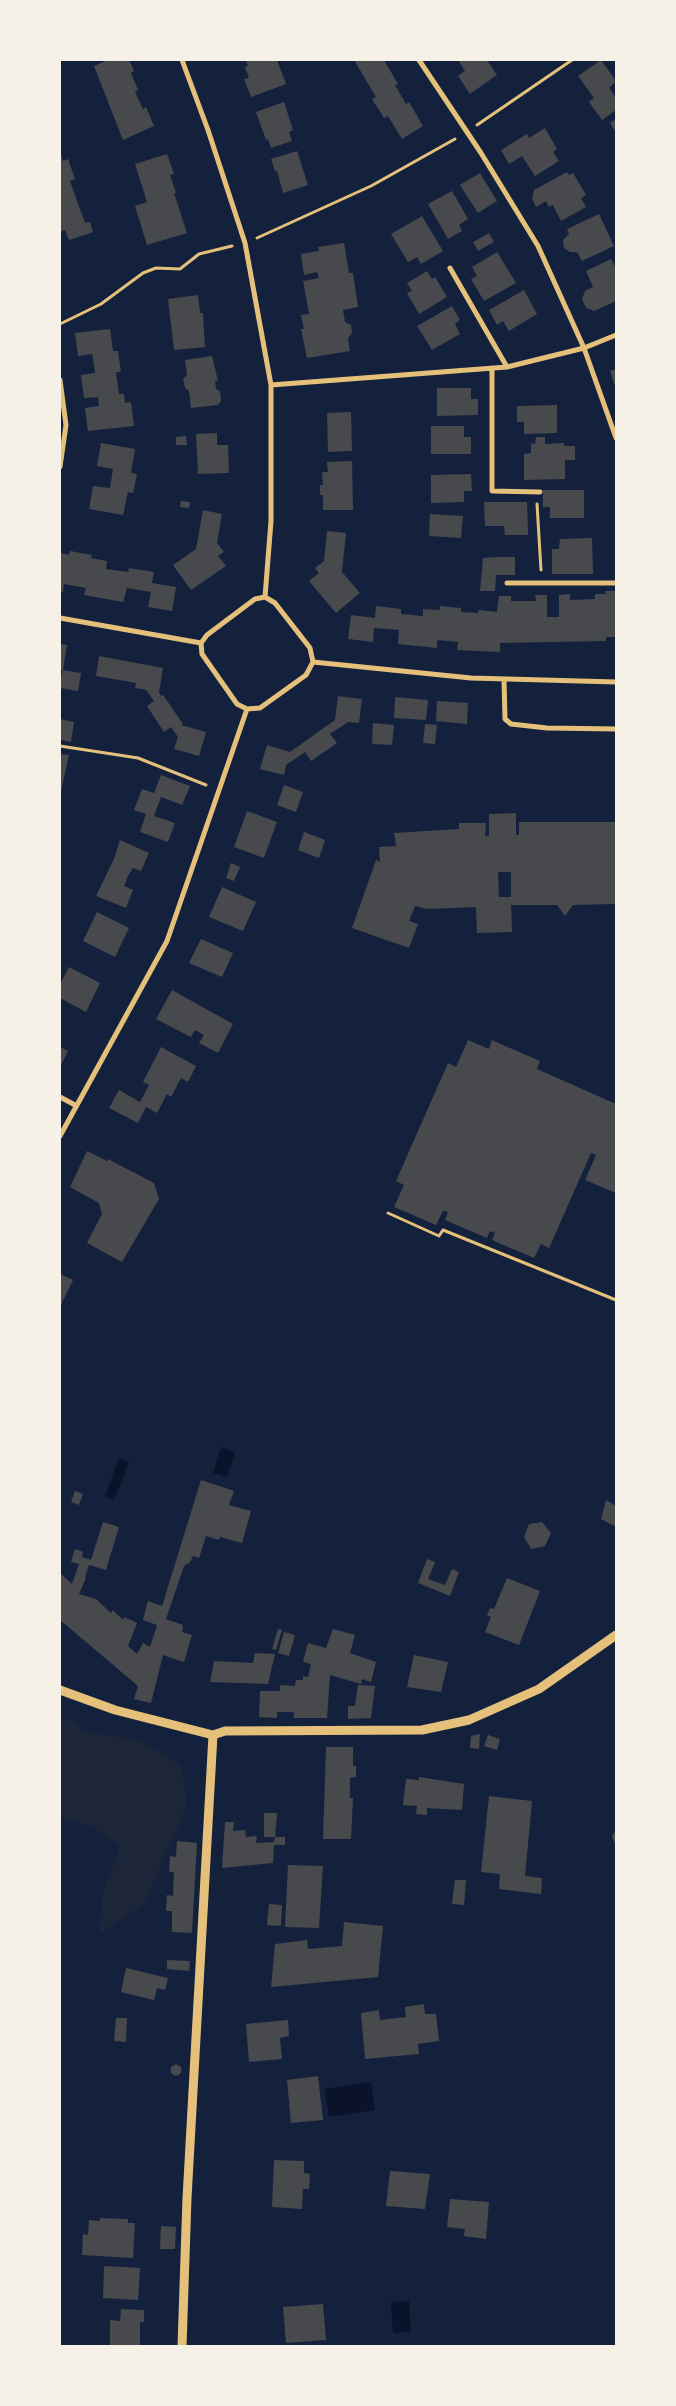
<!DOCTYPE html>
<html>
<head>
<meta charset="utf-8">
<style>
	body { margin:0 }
	#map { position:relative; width:676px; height:2406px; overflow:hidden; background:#14213d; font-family:Roboto,sans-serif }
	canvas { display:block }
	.frame { position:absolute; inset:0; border:61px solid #f6f1e7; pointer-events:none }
</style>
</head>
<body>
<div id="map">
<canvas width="676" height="2406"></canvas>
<div class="frame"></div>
</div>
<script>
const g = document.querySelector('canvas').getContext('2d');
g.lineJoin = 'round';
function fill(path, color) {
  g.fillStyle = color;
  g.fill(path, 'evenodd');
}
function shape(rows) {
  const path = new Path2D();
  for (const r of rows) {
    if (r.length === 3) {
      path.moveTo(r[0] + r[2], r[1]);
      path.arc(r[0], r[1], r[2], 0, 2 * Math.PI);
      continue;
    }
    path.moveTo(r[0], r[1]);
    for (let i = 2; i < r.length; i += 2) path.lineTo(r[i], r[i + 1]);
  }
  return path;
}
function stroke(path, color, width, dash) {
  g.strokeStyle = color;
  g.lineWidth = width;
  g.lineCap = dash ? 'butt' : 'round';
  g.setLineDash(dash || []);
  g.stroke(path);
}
fill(shape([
	[60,1718,72,1720,81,1729,98,1734,137,1739,182,1765,187,1806,144,1905,99,1934,103,1891,120,1846,93,1827,60,1819]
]), '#1d2539');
fill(shape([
	[221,1447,235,1452,227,1477,213,1473],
	[119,1458,129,1462,114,1500,105,1496],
	[371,2082,375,2110,329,2117,325,2089],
	[409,2301,411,2332,393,2333,391,2302]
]), '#0b132b');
fill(shape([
	[108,60,129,60,134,71,131,73,138,90,135,92,143,109,146,107,154,126,123,140,94,66],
	[246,60,277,60,286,84,251,97,244,79,249,78,245,67,248,66],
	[354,60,384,60,398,84,395,85,406,104,409,102,423,126,402,139,388,116,384,118,372,99,376,97],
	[458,60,487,60,497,75,470,94,458,76,465,71],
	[601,60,616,81,609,88,616,98,616,110,602,120,589,102,594,98,578,76],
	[284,102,293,130,289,132,292,141,271,148,268,139,266,140,256,112],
	[616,119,616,133,610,123],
	[545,128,557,149,553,152,559,161,535,176,522,156,509,164,501,150,527,134,529,138],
	[297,151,308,185,283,193,277,171,275,171,271,159],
	[60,152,63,161,68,159,75,179,70,181,85,223,90,222,93,232,69,240,65,230,60,232],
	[167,154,174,174,170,175,176,193,174,193,187,233,147,245,135,206,147,202,135,164],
	[567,172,569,175,573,173,586,195,581,198,586,207,561,221,553,205,549,207,546,201,536,207,532,198,534,190],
	[480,173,497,201,478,213,460,185],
	[452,191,468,219,459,225,462,231,448,239,428,204],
	[599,214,614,246,582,261,577,252,570,252,564,248,563,240,569,234,567,229],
	[422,216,443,251,421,264,417,257,408,262,391,234],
	[489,233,494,242,478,251,473,242],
	[344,243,349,273,353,273,358,307,343,310,345,322,351,325,352,333,348,338,350,351,307,358,301,329,304,329,301,315,309,314,303,281,319,278,317,272,304,275,301,254,319,251,318,247],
	[497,252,516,283,484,301,471,279,477,276,472,267],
	[611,259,616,268,616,301,594,311,586,308,582,299,585,291,593,287,586,271],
	[427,271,432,279,435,277,447,297,419,314,407,293,412,291,407,283],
	[524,290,537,314,509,331,503,321,497,325,489,310],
	[198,295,200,313,203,313,205,347,174,350,168,299],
	[452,306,460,320,455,324,460,334,432,350,417,326],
	[110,329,113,351,118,351,121,372,116,372,119,394,124,394,125,403,131,402,134,426,88,431,85,408,99,406,98,397,84,398,81,375,95,373,94,365,92,354,78,356,75,333],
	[212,356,218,381,215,381,216,389,220,391,221,401,218,405,191,408,189,391,185,388,183,379,187,375,185,360],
	[616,369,616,389,610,371],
	[437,388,471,388,471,399,478,399,478,415,437,416],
	[557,405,557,433,524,434,524,422,517,422,517,406],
	[351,412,352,451,328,452,327,413],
	[431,426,464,426,464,437,471,437,471,454,431,454],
	[217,433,217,445,228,445,229,473,198,474,196,434],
	[186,436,187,445,176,445,176,437],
	[536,437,545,437,545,444,564,443,564,446,575,446,575,460,565,460,565,479,524,480,524,454,531,453,531,443,535,444],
	[101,443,135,449,131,473,137,474,133,493,128,492,123,515,89,509,93,486,110,488,113,469,97,466],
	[352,461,353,510,323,510,323,495,320,495,320,485,323,485,322,472,328,472,327,462],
	[471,474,472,491,464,491,464,502,431,503,431,475],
	[543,490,584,490,584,518,550,518,550,507,543,507],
	[181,501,190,502,189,508,180,507],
	[484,502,527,502,528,535,505,535,504,526,485,526],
	[203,510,222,514,217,543,224,552,218,556,226,566,191,590,173,565,196,549],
	[430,514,463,516,461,538,429,536],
	[327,531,346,533,342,572,360,593,336,613,309,581,319,573,315,568,324,561],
	[592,538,593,574,552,574,552,549,559,549,560,539],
	[70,551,92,555,91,558,107,561,106,569,128,572,129,568,154,572,152,583,176,587,172,611,148,607,151,592,127,588,123,602,84,595,86,588,64,584,63,592,60,591,60,553,69,555],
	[498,557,515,557,515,575,496,575,495,591,480,591,483,558],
	[605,591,616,591,616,637,606,637,606,641,500,643,500,652,457,650,458,642,448,641,437,640,437,648,398,644,399,630,388,629,374,628,373,642,348,639,351,615,375,618,376,606,401,609,401,614,423,616,423,609,440,610,440,606,461,608,461,612,478,613,478,610,497,612,499,596,511,596,511,601,536,601,535,595,547,595,547,617,559,617,559,595,570,594,570,600,595,599,595,594,606,594],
	[60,644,67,645,63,670,60,670],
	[99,656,163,668,159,692,161,696,163,695,183,724,181,725,206,732,199,756,174,749,178,737,171,727,164,732,147,706,154,701,146,690,135,688,136,683,96,676],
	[62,670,81,673,78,691,60,688],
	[338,696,362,699,359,723,348,722,330,734,337,743,311,761,305,752,286,765,284,775,260,769,267,745,290,752,335,720],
	[395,697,428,700,426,720,394,718],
	[437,701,468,703,467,724,436,721],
	[60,719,74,722,71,742,60,740],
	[373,723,394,725,392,745,372,744],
	[425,724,437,725,435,744,423,743],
	[60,754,69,755,61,791,60,791],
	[161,775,190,786,182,805,161,797,154,816,175,823,168,842,140,832,146,814,134,810,142,789,154,793],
	[284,785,303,792,296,812,277,805],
	[247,811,277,822,264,858,234,847],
	[516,813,516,835,519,835,519,822,616,822,616,904,573,905,565,916,557,905,511,905,512,932,477,933,476,907,427,909,415,906,409,921,418,924,409,948,352,928,376,860,380,862,379,847,396,846,394,833,459,829,459,823,486,823,485,836,489,836,489,814],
	[498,872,511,872,511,897,499,897],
	[304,832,325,840,319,858,298,850],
	[120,840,149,853,141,871,133,868,128,876,124,886,133,890,126,908,96,896,114,859],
	[231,863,240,867,234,881,226,878],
	[222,887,256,902,243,931,209,917],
	[97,912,129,928,115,957,83,941],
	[201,939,233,953,222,977,189,963],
	[69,967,100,983,86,1012,60,998,60,984],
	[172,990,233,1024,218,1053,199,1043,204,1035,195,1030,191,1037,156,1019],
	[468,1040,489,1049,492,1040,503,1045,540,1061,537,1069,616,1104,616,1193,585,1180,596,1155,591,1153,549,1248,541,1244,534,1258,492,1240,495,1233,490,1231,487,1238,445,1220,448,1212,443,1211,436,1225,394,1207,404,1185,396,1181,448,1063,456,1067],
	[60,1047,68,1051,60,1067],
	[161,1047,196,1066,188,1082,181,1078,171,1097,167,1094,157,1113,146,1107,138,1123,109,1108,119,1090,140,1102,149,1085,143,1082],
	[87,1151,107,1161,108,1159,154,1183,159,1199,122,1262,87,1243,102,1214,99,1203,70,1187],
	[60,1274,73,1280,60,1307],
	[201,1480,234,1491,229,1505,251,1511,242,1543,220,1537,219,1540,206,1536,199,1558,193,1556,190,1562,184,1566,166,1619,183,1625,182,1632,192,1635,184,1662,163,1655,151,1703,134,1699,138,1686,60,1620,60,1573,72,1584,79,1564,71,1562,75,1549,83,1552,82,1557,91,1560,103,1522,119,1527,106,1570,89,1565,85,1577,86,1578,79,1594,96,1599,111,1613,113,1610,123,1620,124,1617,137,1623,128,1646,137,1654,143,1643,150,1647,157,1625,143,1620,148,1601,162,1606],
	[75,1491,83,1494,79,1505,71,1502],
	[606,1500,616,1506,616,1527,601,1519],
	[542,1522,551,1533,545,1546,531,1549,524,1537,529,1524],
	[427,1559,435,1562,428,1579,445,1585,452,1569,459,1572,450,1596,418,1583],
	[507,1578,540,1591,519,1645,485,1632,491,1617,487,1615,490,1608,494,1609],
	[278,1629,282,1630,276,1650,272,1649],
	[333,1629,355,1635,350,1653,376,1662,371,1682,362,1679,361,1684,330,1675,327,1718,294,1718,294,1712,277,1712,277,1718,259,1717,260,1691,280,1691,280,1685,295,1686,296,1680,303,1680,303,1676,308,1677,311,1664,303,1662,308,1643,326,1648],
	[284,1632,295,1635,289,1656,278,1653],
	[255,1653,275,1654,268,1684,210,1682,214,1661,253,1663],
	[414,1655,448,1662,441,1692,407,1687],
	[358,1685,375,1686,371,1718,348,1719,348,1706,355,1706],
	[480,1734,479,1749,470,1748,471,1736],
	[488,1735,500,1739,497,1750,484,1746],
	[326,1747,353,1747,353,1766,356,1766,356,1777,350,1778,350,1798,353,1798,351,1839,323,1839],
	[419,1777,464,1784,462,1810,427,1808,427,1815,416,1814,417,1806,403,1805,406,1779,419,1780],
	[489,1796,532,1801,525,1876,542,1878,541,1894,499,1889,500,1874,481,1872],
	[264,1813,277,1813,275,1837,264,1837],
	[225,1822,234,1822,233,1831,245,1830,246,1837,257,1836,256,1843,274,1842,275,1837,285,1837,285,1845,274,1845,273,1863,222,1868],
	[616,1830,616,1847,612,1836],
	[177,1841,197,1843,192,1933,172,1932,172,1911,166,1911,167,1895,173,1896,174,1872,169,1872,170,1856,176,1857],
	[288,1865,323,1866,319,1928,285,1927],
	[455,1880,466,1880,464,1905,452,1904],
	[269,1904,282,1905,281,1926,267,1925],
	[344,1922,383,1926,378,1977,271,1987,275,1944,307,1940,308,1949,342,1946],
	[167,1960,190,1961,189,1971,167,1969],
	[126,1968,168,1978,165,1990,157,1988,154,2000,121,1992],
	[424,2004,425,2014,436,2014,439,2041,418,2044,419,2054,365,2059,361,2013,379,2010,380,2020,406,2017,405,2007],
	[116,2018,127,2018,126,2042,114,2041],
	[288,2020,289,2036,280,2038,282,2059,249,2062,246,2024],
	[176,2070,5.5],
	[318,2076,323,2120,291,2123,287,2080],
	[274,2160,304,2161,304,2173,310,2174,309,2189,303,2189,302,2209,272,2207],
	[390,2171,430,2174,425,2209,386,2206],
	[450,2199,489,2202,486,2239,464,2236,465,2229,447,2227],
	[100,2218,128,2219,128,2223,135,2223,133,2258,82,2255,83,2234,88,2235,89,2220,100,2221],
	[161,2226,176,2227,175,2249,160,2249],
	[104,2266,140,2268,138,2300,103,2298],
	[323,2304,326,2340,286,2343,283,2307],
	[121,2309,144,2310,144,2322,140,2322,140,2346,110,2346,110,2320,120,2321]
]), '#48494c');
stroke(shape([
	[477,125,572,60],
	[257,238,371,186,455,139],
	[60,324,101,304,143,273,156,268,180,269,199,254,232,246],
	[537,504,541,570],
	[60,746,138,758,206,785],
	[388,1213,439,1236,443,1230,616,1300]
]), '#e5c07b', 3);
stroke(shape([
	[182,60,208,130,245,243,271,385,271,521,265,597],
	[419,60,481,153,538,246,584,348,616,438],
	[450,268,507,367],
	[492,368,492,491,540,492],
	[60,380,66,425,60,467],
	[271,385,507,367,584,348,616,335],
	[507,583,616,583],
	[265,597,275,603,310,648,313,662,306,675,260,708,247,709,237,704,202,654,201,643,207,635,255,599,265,597],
	[60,618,201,643],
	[313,662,471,678,616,682],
	[504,679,505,719,511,724,547,728,616,729],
	[60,1097,75,1105],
	[60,1136,167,941,247,709]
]), '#e5c07b', 5);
stroke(shape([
	[60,1690,115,1710,213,1735,225,1731,422,1730,469,1720,539,1689,616,1635],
	[182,2346,187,2198,213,1735]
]), '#e5c07b', 9);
</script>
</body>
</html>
